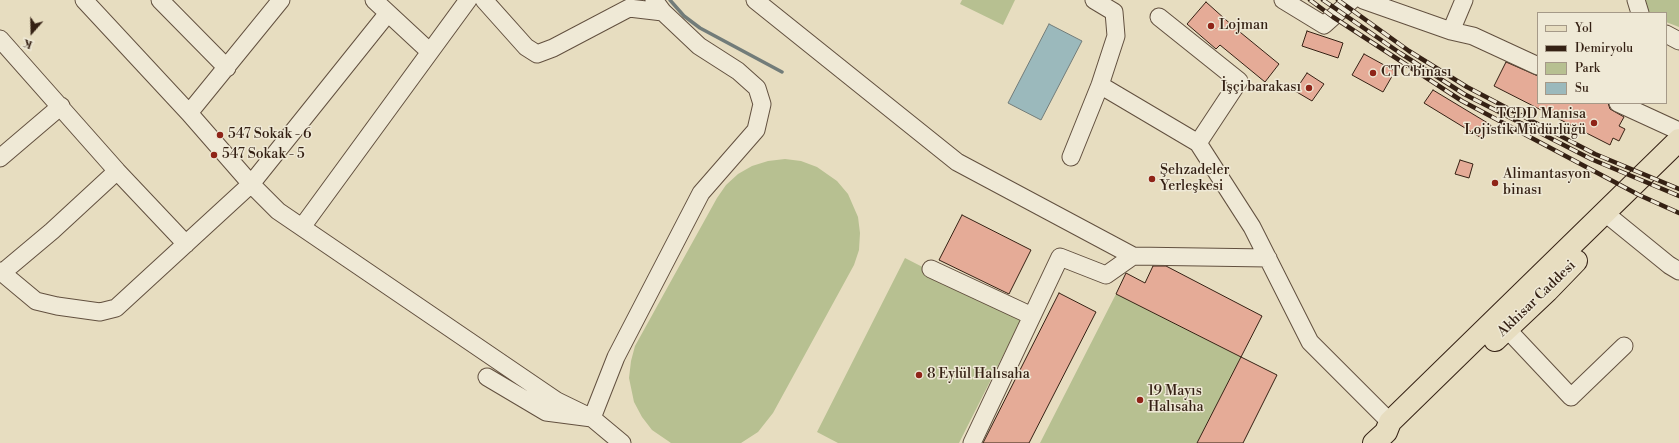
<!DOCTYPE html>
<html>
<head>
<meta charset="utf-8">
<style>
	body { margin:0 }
	#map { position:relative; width:1679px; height:443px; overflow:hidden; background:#e7ddc0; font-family:"Libre Bodoni",serif }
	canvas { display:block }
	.legend { position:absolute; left:1537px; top:12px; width:130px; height:92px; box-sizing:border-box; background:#efe9d6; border:1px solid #a59988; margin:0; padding:5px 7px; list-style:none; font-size:12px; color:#352114 }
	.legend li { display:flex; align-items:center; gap:8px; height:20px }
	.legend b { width:20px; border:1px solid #a59988 }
	.north { position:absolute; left:12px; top:12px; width:40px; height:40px; -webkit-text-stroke:3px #efe9d6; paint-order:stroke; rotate:200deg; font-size:11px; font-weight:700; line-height:16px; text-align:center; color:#352114 }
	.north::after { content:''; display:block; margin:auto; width:14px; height:18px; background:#352114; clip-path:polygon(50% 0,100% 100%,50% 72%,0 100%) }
</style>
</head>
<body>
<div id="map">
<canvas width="1679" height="443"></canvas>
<ul class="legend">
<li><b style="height:5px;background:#e7ddc0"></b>Yol</li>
<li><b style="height:5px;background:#352114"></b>Demiryolu</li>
<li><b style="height:11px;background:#b7c091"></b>Park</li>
<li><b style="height:11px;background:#9bb9bc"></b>Su</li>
</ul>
<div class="north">K</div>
</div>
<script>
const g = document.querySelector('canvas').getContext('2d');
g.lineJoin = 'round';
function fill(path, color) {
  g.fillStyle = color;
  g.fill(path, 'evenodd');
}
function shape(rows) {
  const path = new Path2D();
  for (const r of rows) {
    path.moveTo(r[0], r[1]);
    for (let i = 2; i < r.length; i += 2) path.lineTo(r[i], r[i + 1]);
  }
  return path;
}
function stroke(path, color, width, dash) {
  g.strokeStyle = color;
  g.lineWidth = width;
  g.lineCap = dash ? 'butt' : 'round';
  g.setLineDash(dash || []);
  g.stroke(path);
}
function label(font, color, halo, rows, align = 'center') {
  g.font = font + ' "Libre Bodoni",serif';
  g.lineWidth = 3;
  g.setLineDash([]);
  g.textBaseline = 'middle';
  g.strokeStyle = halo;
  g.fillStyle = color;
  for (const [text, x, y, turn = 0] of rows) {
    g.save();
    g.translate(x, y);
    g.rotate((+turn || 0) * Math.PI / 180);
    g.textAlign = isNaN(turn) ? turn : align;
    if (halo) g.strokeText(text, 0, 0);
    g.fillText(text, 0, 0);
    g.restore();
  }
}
fill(shape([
	[962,0,1015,0,1003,25,960,4],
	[1643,0,1679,0,1679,27,1666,22,1666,13,1651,13,1649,12],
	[785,159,801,161,817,167,837,181,848,194,858,217,860,233,859,250,854,265,773,413,758,432,741,443,671,443,652,430,642,417,634,402,629,378,631,361,635,346,717,198,726,185,738,174,752,166,768,161],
	[905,258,1022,318,959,443,838,443,817,432],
	[1116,294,1241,357,1197,443,1040,443]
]), '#b7c091');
const water = shape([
	[1049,24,1082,41,1041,120,1008,103,1049,24]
]);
fill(water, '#9bb9bc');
stroke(water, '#727c79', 1);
stroke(shape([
	[670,0,684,16,700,28,782,72]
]), '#727c79', 3.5);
const building = shape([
	[1206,2,1235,28,1279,64,1265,82,1220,45,1216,49,1187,24,1206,2],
	[1307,31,1343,43,1338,58,1302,46,1307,31],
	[1364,54,1395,71,1383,92,1352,75,1364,54],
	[1506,62,1538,76,1538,103,1608,103,1610,109,1624,117,1619,126,1625,129,1619,141,1613,138,1610,145,1494,86,1506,62],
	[1307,73,1324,84,1312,101,1295,91,1307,73],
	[1433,90,1491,125,1483,139,1424,103,1433,90],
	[1460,160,1473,164,1469,178,1455,174,1460,160],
	[962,215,1031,250,1009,294,939,260,962,215],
	[1153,266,1166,266,1262,316,1241,357,1116,294,1126,273,1145,283,1153,266],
	[1059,293,1096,312,1029,443,983,443,1059,293],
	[1241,357,1277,375,1243,443,1197,443,1241,357]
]);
fill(building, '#e5ab97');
stroke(building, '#352114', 1);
const minor = shape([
	[84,0,189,113,251,184,278,211,557,401,592,418,622,443],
	[160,0,227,68],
	[374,0,430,52],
	[484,0,526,47,537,54,553,48,629,8,663,12],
	[755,0,957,162,1133,256,1268,258],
	[1283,0,1324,25,1352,0],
	[1363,0,1451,31,1473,36,1538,66],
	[1636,0,1640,13],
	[1159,17,1239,81,1198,143],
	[1451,31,1464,0],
	[1666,34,1679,41],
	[0,39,117,171,186,244],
	[1100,85,1198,143,1252,227,1310,342,1390,422],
	[1618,103,1679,131],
	[189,113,281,0],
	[1071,157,1100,85,1116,36,1114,12,1094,0],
	[0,158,61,106],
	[1605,213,1669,265,1679,271],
	[302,227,468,0],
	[931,269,1032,316],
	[0,271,36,301,57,306,100,312,116,308,251,184,388,13],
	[2,273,52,231,117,171],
	[1507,329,1571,397,1624,346],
	[487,377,546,412,592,418,616,357,701,193,756,130,762,104,757,88,738,71,699,46,663,12,654,0],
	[972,443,1060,257,1106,275,1133,256]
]);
const major = shape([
	[1495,340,1547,291,1576,261],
	[1374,443,1386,432,1390,422,1679,140]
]);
stroke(minor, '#62503f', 19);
stroke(major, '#352114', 24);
stroke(minor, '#efe9d6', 17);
stroke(major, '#e7ddc0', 22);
const rail = shape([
	[1310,0,1333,17,1462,101,1639,195,1679,213],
	[1323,0,1400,53,1464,94,1591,159,1679,196],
	[1338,0,1409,51,1467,87,1595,154,1679,189]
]);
stroke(rail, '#352114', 4.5);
stroke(rail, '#efe9d6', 3, [9]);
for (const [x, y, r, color] of [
	[1211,26,4,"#8f2418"],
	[1373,73,4,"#8f2418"],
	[1309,88,4,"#8f2418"],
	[1594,123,4,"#8f2418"],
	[220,135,4,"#8f2418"],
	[214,155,4,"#8f2418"],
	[1152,179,4,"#8f2418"],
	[1495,183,4,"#8f2418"],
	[919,375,4,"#8f2418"],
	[1140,400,4,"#8f2418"]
]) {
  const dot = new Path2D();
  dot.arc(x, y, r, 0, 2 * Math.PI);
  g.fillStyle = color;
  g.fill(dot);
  stroke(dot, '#efe9d6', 1.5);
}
label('14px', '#352114', '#efe9d6', [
	["Lojman",1219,26],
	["CTC binası",1381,73],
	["İşçi barakası",1301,88,"right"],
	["TCDD Manisa",1586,115,"right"],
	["Lojistik Müdürlüğü",1586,131,"right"],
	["547 Sokak - 6",228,135],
	["547 Sokak - 5",222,155],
	["Şehzadeler",1160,171],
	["Yerleşkesi",1160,187],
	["Alimantasyon",1503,175],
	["binası",1503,191],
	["8 Eylül Halısaha",927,375],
	["19 Mayıs",1148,392],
	["Halısaha",1148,408]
], 'left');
label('14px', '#352114', '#efe9d6', [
	["Akhisar Caddesi",1537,299,-44]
]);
</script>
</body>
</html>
